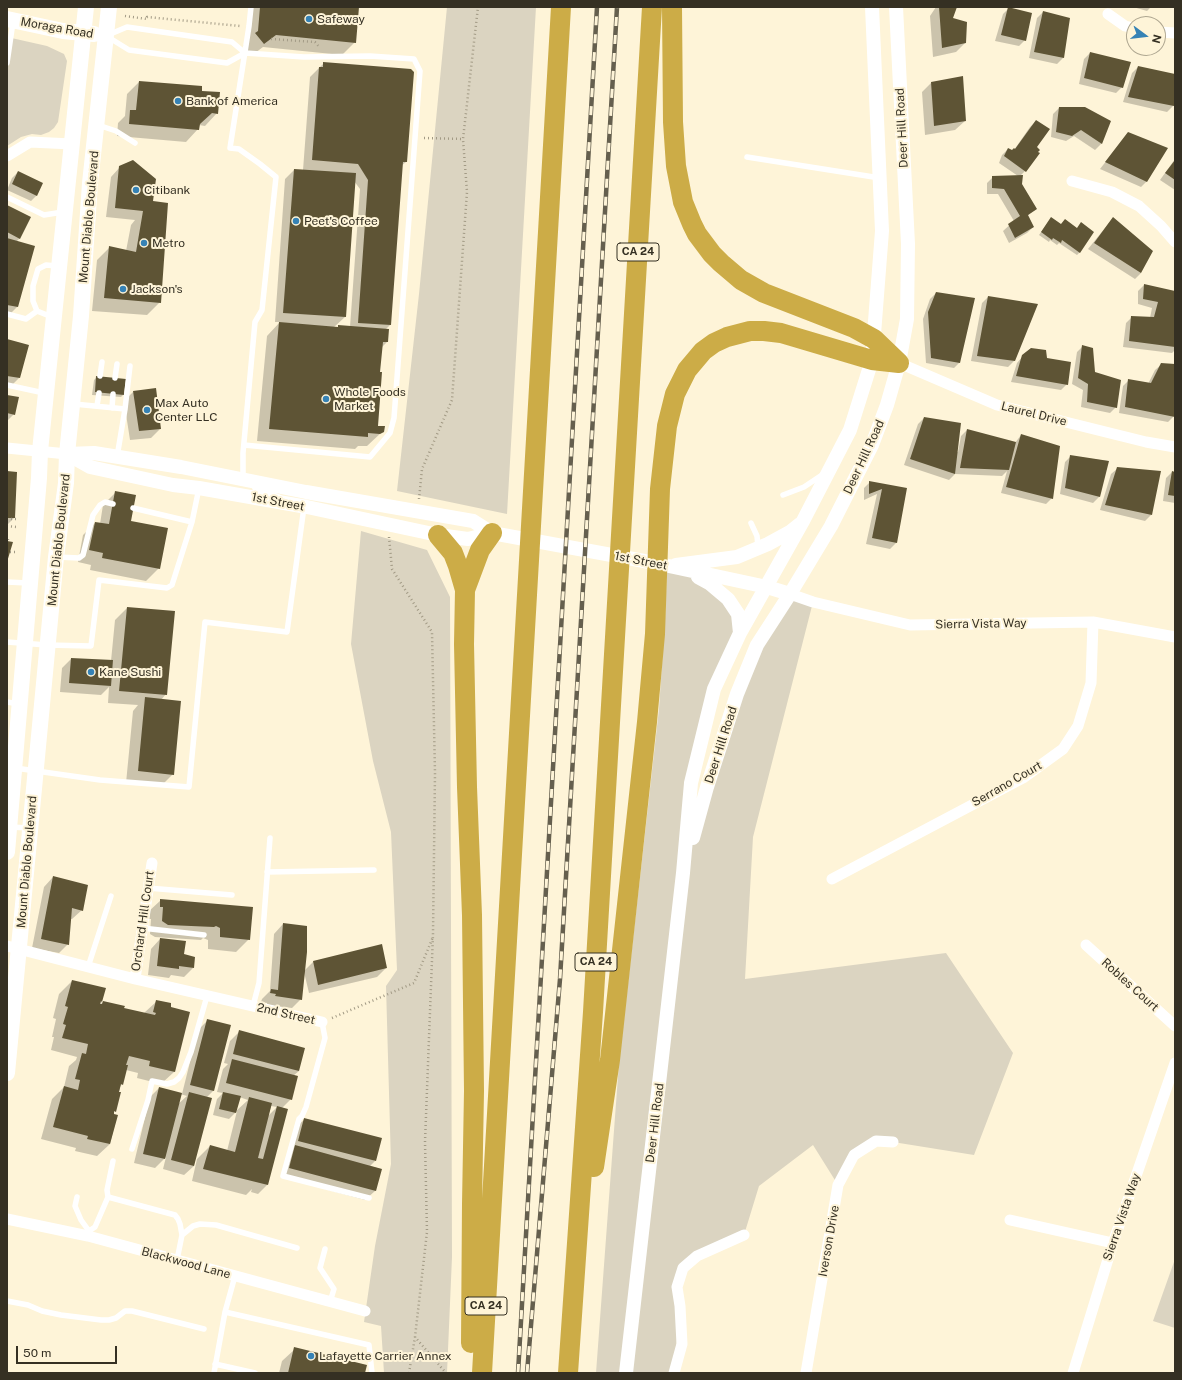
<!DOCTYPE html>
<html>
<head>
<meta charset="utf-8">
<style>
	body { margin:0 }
	#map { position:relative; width:1182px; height:1380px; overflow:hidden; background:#fef4d8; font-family:"Public Sans",sans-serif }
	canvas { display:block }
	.frame { position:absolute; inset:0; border:8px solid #353023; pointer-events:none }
	.north { position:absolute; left:1126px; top:16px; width:40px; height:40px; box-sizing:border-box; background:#fef4d8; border:1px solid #aea690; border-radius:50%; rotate:105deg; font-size:11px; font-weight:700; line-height:16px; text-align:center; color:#353023 }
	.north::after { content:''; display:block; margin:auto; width:14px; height:18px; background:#3682b5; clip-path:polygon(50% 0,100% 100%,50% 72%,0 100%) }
	.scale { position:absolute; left:16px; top:1346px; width:101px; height:18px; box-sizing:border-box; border:2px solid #353023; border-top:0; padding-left:5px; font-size:12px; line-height:14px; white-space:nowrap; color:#353023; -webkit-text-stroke:3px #fef4d8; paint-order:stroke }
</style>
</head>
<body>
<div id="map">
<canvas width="1182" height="1380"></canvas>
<div class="frame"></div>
<div class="north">N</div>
<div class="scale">50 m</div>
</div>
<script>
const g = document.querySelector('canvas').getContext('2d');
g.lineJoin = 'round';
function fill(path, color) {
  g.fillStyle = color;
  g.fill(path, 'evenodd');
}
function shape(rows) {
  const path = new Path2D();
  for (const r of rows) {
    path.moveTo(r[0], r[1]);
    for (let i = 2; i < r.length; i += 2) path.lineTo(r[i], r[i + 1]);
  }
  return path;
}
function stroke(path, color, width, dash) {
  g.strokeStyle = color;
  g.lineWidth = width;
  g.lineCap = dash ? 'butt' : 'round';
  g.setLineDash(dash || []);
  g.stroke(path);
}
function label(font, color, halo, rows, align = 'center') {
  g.font = font + ' "Public Sans",sans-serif';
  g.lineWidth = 4;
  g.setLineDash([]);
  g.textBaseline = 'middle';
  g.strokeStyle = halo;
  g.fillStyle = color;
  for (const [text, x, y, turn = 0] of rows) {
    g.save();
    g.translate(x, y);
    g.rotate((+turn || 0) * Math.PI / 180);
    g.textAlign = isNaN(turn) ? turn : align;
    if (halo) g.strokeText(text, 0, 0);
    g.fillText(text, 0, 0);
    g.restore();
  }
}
fill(shape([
	[447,7,536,7,507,514,397,491,419,294],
	[7,37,47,46,64,54,67,61,58,122,54,128,49,132,41,135,32,134,21,137,7,146],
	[361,531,427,550,450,597,452,1257,447,1373,384,1373,381,1326,364,1322,375,1246,391,1164,386,986,397,970,391,832,373,761,351,644],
	[667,566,681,569,728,599,740,633,702,739,684,870,737,694,790,594,813,602,753,837,745,979,946,953,1013,1053,974,1155,893,1142,876,1141,854,1155,838,1185,813,1145,759,1186,744,1235,683,1268,674,1373,596,1373,619,1063,659,709,665,619],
	[1175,1259,1175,1328,1153,1321]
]), '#dbd4c1');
fill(shape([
	[249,7,358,7,355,42,342,55,263,47,251,56,243,46,246,43],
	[936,7,956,7,952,19,965,43,956,52,933,57,930,16],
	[1133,7,1151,7,1147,11],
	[1009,8,1025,40,1019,46,995,41,1003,14],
	[1043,12,1068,19,1063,58,1057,64,1029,58,1037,18],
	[1090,53,1122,87,1116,93,1079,84,1084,59],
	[324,63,406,162,401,166,390,325,385,330,387,342,381,348,377,426,383,431,367,446,358,446,355,449,257,441,267,336,280,322,275,322,285,179,294,170,303,170,310,77],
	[354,181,360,189,350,327,339,326,336,328,333,328,345,317],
	[1138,67,1175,75,1175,94,1173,106,1167,112,1123,102,1132,73],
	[139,82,200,92,217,113,205,126,199,125,198,129,186,142,117,136,118,123,125,116,127,94],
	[931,83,965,121,955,130,925,135,922,92],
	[1059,108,1110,121,1101,144,1095,150,1074,136,1066,141,1051,137,1053,114],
	[1036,121,1036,148,1025,171,1020,176,1021,184,1036,209,1027,216,1033,227,1027,233,1009,243,1003,231,1014,221,998,194,987,194,987,183,993,177,1018,176,999,163,1002,155,1008,149,1012,152,1014,150,1030,127],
	[1128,133,1147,181,1141,187,1100,169],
	[1175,159,1175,190,1160,180],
	[120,167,152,202,160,302,147,315,92,311,97,260,109,248,126,251,131,225,135,220,106,217,111,177],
	[18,172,37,195,31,201,7,190,12,178],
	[7,206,20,238,16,242,17,307,7,317],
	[1051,218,1080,252,1077,255,1059,243,1057,245,1050,240,1049,242,1039,235],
	[1113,218,1141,273,1135,279,1088,249],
	[1144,285,1175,292,1175,350,1172,353,1123,347,1126,323,1132,317,1150,318,1152,308,1138,304,1138,291],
	[936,293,960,362,954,368,926,363,923,319,930,299],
	[988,297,1014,361,1008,367,971,361,982,303],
	[7,340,28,346,19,378,10,387,7,387],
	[1083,346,1094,373,1116,407,1110,413,1081,407,1083,390,1072,384,1077,352],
	[1023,356,1046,359,1067,384,1061,390,1011,382,1017,363],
	[1162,364,1175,365,1175,411,1174,416,1168,422,1119,413,1123,386,1129,380,1148,384,1155,370],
	[97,377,123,395,121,397,92,395,94,380],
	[133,392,160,429,151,438,130,440,124,401],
	[7,396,14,414,8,420,7,420],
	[924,418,957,452,958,452,961,436,967,430,1015,443,1021,435,1052,498,1046,504,1001,493,1007,471,1002,476,955,474,949,480,904,465,918,424],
	[1071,456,1108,461,1099,497,1093,503,1060,494,1065,462],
	[1118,468,1151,515,1145,521,1100,510,1111,474],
	[7,472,14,518,7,525],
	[1172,472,1175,473,1175,503,1163,501,1166,478],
	[870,482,906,489,896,543,890,549,866,544,877,494,864,500,864,488],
	[116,492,129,521,159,568,146,581,90,570,91,565,78,562,83,535,95,523,100,524,103,505],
	[127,608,166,694,161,700,173,774,160,787,126,783,133,711,138,705,108,703,109,687,101,695,60,692,62,668,71,659,111,661,115,620],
	[53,877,82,910,72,919,70,919,68,944,59,953,32,948,44,887],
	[161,900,249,939,236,952,208,949,208,940,203,938,201,940,155,937,150,934,151,919,148,919,148,912],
	[283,924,304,971,313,962,386,968,377,977,309,993,304,972,301,999,292,1008,267,1005,267,1003,261,1002,262,999,270,991,274,934],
	[160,939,183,955,193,968,184,977,171,975,169,978,148,975,151,949],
	[72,981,105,989,101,1004,103,1002,123,1009,144,1013,157,1001,169,1008,189,1012,174,1072,161,1084,137,1078,138,1073,126,1070,122,1084,120,1087,115,1111,112,1115,117,1116,110,1144,97,1156,75,1151,76,1148,41,1139,52,1099,64,1087,69,1066,76,1060,77,1057,51,1050,54,1037,52,1037,56,1019,53,1018,59,994],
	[208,1020,230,1026,213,1091,206,1098,194,1166,184,1175,163,1169,166,1157,155,1168,134,1163,150,1097,159,1088,182,1094,198,1030],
	[180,1094,187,1096,177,1105],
	[239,1032,299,1071,293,1076,291,1099,282,1108,287,1110,267,1185,258,1194,251,1192,252,1189,246,1195,192,1181,197,1159,210,1146,227,1151,237,1111,229,1119,213,1115,217,1099,223,1093,217,1092,223,1069,228,1064,224,1063,230,1041],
	[239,1097,248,1100,235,1112],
	[271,1106,277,1107,268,1116],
	[305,1119,375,1161,370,1166,381,1169,375,1191,365,1200,281,1177,295,1128],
	[295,1349,364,1373,279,1373,282,1361]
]), '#0003');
fill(shape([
	[260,7,359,7,356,43,276,35,264,44,255,33,258,31],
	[939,7,957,7,953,18,967,22,966,43,942,48],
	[1008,7,1032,13,1026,41,1001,35],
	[1043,11,1070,18,1064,58,1034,52],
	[1090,52,1131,62,1123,88,1084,78],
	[323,62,411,69,414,72,407,162,403,162,391,325,358,323,368,180,358,164,312,160,319,67,323,67],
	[1138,66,1175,74,1174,106,1128,97],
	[963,76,966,121,934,126,931,82],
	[139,81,202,86,202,91,220,92,218,114,212,113,200,124,199,130,129,124,130,110,136,110],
	[1059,107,1085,107,1111,121,1102,144,1081,130,1072,136,1056,132],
	[1036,120,1050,129,1037,147,1040,150,1038,152,1040,153,1026,172,1004,156,1008,148,1012,150,1014,148,1015,149],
	[1128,132,1168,148,1147,182,1105,162],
	[133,160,156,179,153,201,168,203,161,303,104,298,109,246,136,252,143,211,115,208,119,166],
	[1175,160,1175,180,1165,173],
	[294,169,356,173,346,317,283,313],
	[18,171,43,183,37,196,12,184],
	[1023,175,1022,184,1037,209,1028,215,1034,227,1015,238,1008,224,1020,216,1004,189,992,188,992,176],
	[7,205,31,217,20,239,7,232],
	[1051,217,1061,224,1065,219,1077,228,1081,222,1094,232,1080,253,1062,240,1061,243,1053,238,1052,240,1041,232],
	[1113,217,1153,251,1141,273,1094,243],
	[7,238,35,246,18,307,7,305],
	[1144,284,1175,291,1175,347,1129,341,1131,316,1154,317,1158,302,1143,299],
	[936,292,975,298,960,363,931,358,928,312],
	[988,296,1038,304,1015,361,977,356],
	[279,322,338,327,338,325,389,329,388,342,383,342,380,372,382,372,378,426,385,426,384,432,380,434,368,433,368,437,269,429],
	[7,339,29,345,20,378,7,376],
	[1082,345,1093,348,1095,372,1121,380,1117,408,1087,402,1088,384,1078,378],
	[1031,348,1046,350,1047,358,1071,362,1068,385,1016,376,1022,355],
	[1161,363,1175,364,1175,417,1125,407,1128,379,1151,383],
	[96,376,126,379,124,395,95,392],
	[156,388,161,429,139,431,133,391],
	[7,395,19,397,15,415,7,413],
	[924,417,961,423,955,474,910,459],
	[967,429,1016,442,1009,470,960,468],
	[1021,434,1060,446,1053,499,1006,487],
	[1070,455,1109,461,1100,497,1065,488],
	[1117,467,1161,471,1152,515,1105,505],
	[7,471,17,472,15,518,7,518],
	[1172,471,1175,472,1175,496,1168,495],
	[869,481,907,488,897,543,872,538,882,489,869,494],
	[115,491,136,495,131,521,168,528,160,569,102,558,103,553,89,550,95,522,109,524],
	[7,541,13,542,7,562],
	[127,607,175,611,167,695,119,691],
	[71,658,113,660,111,686,69,683],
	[145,697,181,701,174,775,138,771],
	[53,876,88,885,83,911,72,908,69,945,41,939],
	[160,899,253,907,250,940,220,937,220,928,216,926,214,927,168,925,162,921,163,907,160,907],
	[283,923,307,926,307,952,302,1000,275,996,276,994,270,993,271,989,278,990],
	[160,938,186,941,184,954,195,957,194,968,179,966,179,969,157,966],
	[382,944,387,968,318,985,313,961],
	[72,980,106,988,102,1002,101,1001,100,1004,102,1004,103,1001,125,1006,124,1008,155,1015,156,1013,153,1012,156,1000,171,1003,171,1007,190,1012,175,1072,149,1066,150,1061,129,1056,126,1065,128,1065,123,1085,121,1084,119,1092,121,1092,116,1112,114,1111,114,1114,118,1115,110,1144,87,1139,88,1136,53,1127,64,1086,78,1090,80,1080,75,1079,82,1053,86,1054,88,1044,62,1038,66,1025,63,1024,68,1007,65,1006],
	[207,1019,231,1025,214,1091,190,1085],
	[239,1030,305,1048,299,1071,233,1054],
	[232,1059,298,1076,292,1100,226,1083],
	[159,1087,182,1093,165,1159,143,1154],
	[189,1092,212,1098,194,1166,171,1160],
	[223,1092,241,1096,236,1113,219,1109],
	[249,1097,272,1103,258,1158,263,1159,277,1106,288,1109,268,1185,203,1169,210,1145,235,1152],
	[304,1118,382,1138,376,1161,298,1141],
	[295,1145,382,1169,376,1191,289,1168],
	[294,1347,367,1365,365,1373,288,1373]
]), '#5e5435');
stroke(shape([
	[125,16,147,19,147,17,240,26],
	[271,39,315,42,320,48],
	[424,138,463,139],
	[419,499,422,469,452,400,467,192,463,139,478,7],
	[7,519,18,519],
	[7,526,17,527],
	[7,536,8,536,8,541],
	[389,537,392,569,432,632,435,773,433,934,425,1142,427,1232,415,1337,446,1373],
	[10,552,15,552],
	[332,1018,414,983,433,937],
	[409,1373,415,1337]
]), '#a29a85', 2.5, [1, 3]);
stroke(shape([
	[108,35,127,27,232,42,245,53],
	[108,37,129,50,227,63,245,53,304,57,370,56,414,59,420,71,394,418,390,433,370,457,244,445],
	[7,63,13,22],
	[98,125,116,131,135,143],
	[747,157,880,178],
	[7,197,44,215,63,212],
	[7,314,26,319,37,311],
	[52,317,37,311,33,301,33,286,38,269,46,265,57,266],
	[100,376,102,362],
	[115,378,117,364],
	[7,385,44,393],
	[74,404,125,409,117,457],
	[97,406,99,393],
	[112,408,113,394],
	[125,409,130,366],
	[243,479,243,453,255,322,262,310,276,177,260,164,239,149,230,148,249,26,251,7],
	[255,488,279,497],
	[783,495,804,487,822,475],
	[133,508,192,522],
	[751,523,757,536,758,547],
	[57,557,79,558,83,555,93,515,100,505,105,502,113,504],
	[7,582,28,583],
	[7,642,47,645,91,646,99,580,167,588,172,585,192,522,199,488],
	[7,702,19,704],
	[15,768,100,780,189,787,205,622,287,632,304,507],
	[10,827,29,828],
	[267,872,374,870],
	[148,888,232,895],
	[142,928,204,935],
	[88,967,111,896],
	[253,1006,259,983,270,838],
	[322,1022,325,1038,306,1107,302,1116,299,1119,283,1176,369,1198],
	[132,1149,148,1100,152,1081,167,1084,174,1082,179,1078,183,1072,191,1052,207,996],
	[77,1197,75,1206,81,1220,89,1231,88,1234],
	[108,1197,175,1215,178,1219,180,1224,182,1235],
	[89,1231,95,1227,108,1197,107,1190,113,1161],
	[325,1249,320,1268,334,1289,330,1302],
	[177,1260,182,1235,193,1226,200,1224,216,1225,297,1248],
	[7,1301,28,1305,42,1311,61,1315,101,1320,109,1320,116,1318,125,1311,132,1311,204,1329],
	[225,1312,369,1345,372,1373],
	[215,1364,255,1373],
	[214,1373,225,1312,235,1276]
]), '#fff', 5.5);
stroke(shape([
	[1108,14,1125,26,1134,28],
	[1158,32,1175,33],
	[7,156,30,142,72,144],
	[1072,181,1112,192,1139,206,1161,226,1175,242],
	[899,363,997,405,1146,442,1175,447],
	[7,448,67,454],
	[790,594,813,602,910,625,1093,622,1175,637],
	[832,879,1023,778,1063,749,1078,726,1091,683,1093,622],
	[1086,945,1175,1026],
	[7,946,135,979,322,1022],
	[135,979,152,863],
	[7,1219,88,1236,365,1311],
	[1010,1220,1113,1243],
	[674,1373,682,1344,680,1306,677,1287,683,1268,697,1256,744,1235],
	[806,1373,838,1185,854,1155,876,1141,893,1142],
	[1073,1373,1113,1243,1175,1063]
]), '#fff', 11);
stroke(shape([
	[67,454,94,453,181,467,306,492,473,521,492,533,655,563,767,587,790,594],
	[67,454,90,467,173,485,199,488,307,507,438,535,468,539,492,533],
	[676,565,737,557,768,544,790,532,800,524],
	[698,577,709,583,728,599,738,614,740,633],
	[693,838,707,787,737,694,757,645,790,594,831,526,872,445,887,405,899,363,907,319,908,244,896,7],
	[626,1373,683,873,691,783,714,689,740,633,803,521,850,430,872,360,882,231,872,7]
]), '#fff', 14);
stroke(shape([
	[7,19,63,31,94,34],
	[7,852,39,478,40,451,86,7],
	[7,1073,56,557,66,483,67,454,81,316,90,183,109,7]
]), '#fff', 16);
stroke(shape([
	[672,7,673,122,676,166,683,202,692,224,697,234,712,254,721,263,741,280,764,293,854,328,874,339,899,363],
	[438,535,453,553,458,566,465,590,464,644,467,787,472,915,474,1091,472,1204,471,1343],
	[465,590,480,550,492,533],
	[594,1167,610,1060,647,722,655,634,660,489,667,426,675,394,687,370,703,351,714,343,727,337,750,331,764,331,781,333,872,360,899,363],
	[482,1373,561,7],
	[568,1373,593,1012,652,7]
]), '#ccac47', 20);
const rail = shape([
	[518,1373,597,7],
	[527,1373,560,979,617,7]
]);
stroke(rail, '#655f4e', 4.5);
stroke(rail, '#fef4d8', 3, [9]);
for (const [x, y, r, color] of [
	[309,19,4,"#3682b5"],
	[178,101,4,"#3682b5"],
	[136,190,4,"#3682b5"],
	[296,221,4,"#3682b5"],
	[144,243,4,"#3682b5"],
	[123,289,4,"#3682b5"],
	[326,399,4,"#3682b5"],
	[147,410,4,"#3682b5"],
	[91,672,4,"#3682b5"],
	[311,1356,4,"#3682b5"]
]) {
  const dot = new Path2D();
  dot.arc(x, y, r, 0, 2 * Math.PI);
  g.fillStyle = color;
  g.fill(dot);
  stroke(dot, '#fef4d8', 1.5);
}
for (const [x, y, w] of [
	[638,252,42],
	[596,962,42],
	[486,1306,42]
]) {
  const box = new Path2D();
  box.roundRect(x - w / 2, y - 9, w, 18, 3);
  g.fillStyle = '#fef4d8';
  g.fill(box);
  stroke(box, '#353023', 1);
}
label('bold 11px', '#353023', null, [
	["CA 24",638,252],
	["CA 24",596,962],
	["CA 24",486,1306]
]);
label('12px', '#353023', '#fef4d8', [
	["Safeway",317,19],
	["Bank of America",186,101],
	["Citibank",144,190],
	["Peet's Coffee",304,221],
	["Metro",152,243],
	["Jackson's",131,289],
	["Whole Foods",334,392],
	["Market",334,406],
	["Max Auto",155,403],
	["Center LLC",155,417],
	["Kane Sushi",99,672],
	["Lafayette Carrier Annex",319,1356]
], 'left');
label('12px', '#353023', '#fef4d8', [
	["Moraga Road",57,28,10],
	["Deer Hill Road",902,128,-93],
	["Mount Diablo Boulevard",89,217,-85],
	["Laurel Drive",1034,414,14],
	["Deer Hill Road",864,457,-65],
	["1st Street",278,502,11],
	["Mount Diablo Boulevard",59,540,-84],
	["1st Street",641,561,11],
	["Sierra Vista Way",981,624,-1],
	["Deer Hill Road",721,745,-72],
	["Serrano Court",1007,784,-30],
	["Mount Diablo Boulevard",27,862,-85],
	["Orchard Hill Court",143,921,-82],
	["Robles Court",1130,985,42],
	["2nd Street",286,1014,13],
	["Deer Hill Road",655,1123,-83],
	["Sierra Vista Way",1122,1217,-71],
	["Iverson Drive",829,1241,-80],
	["Blackwood Lane",186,1263,15]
]);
</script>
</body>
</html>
